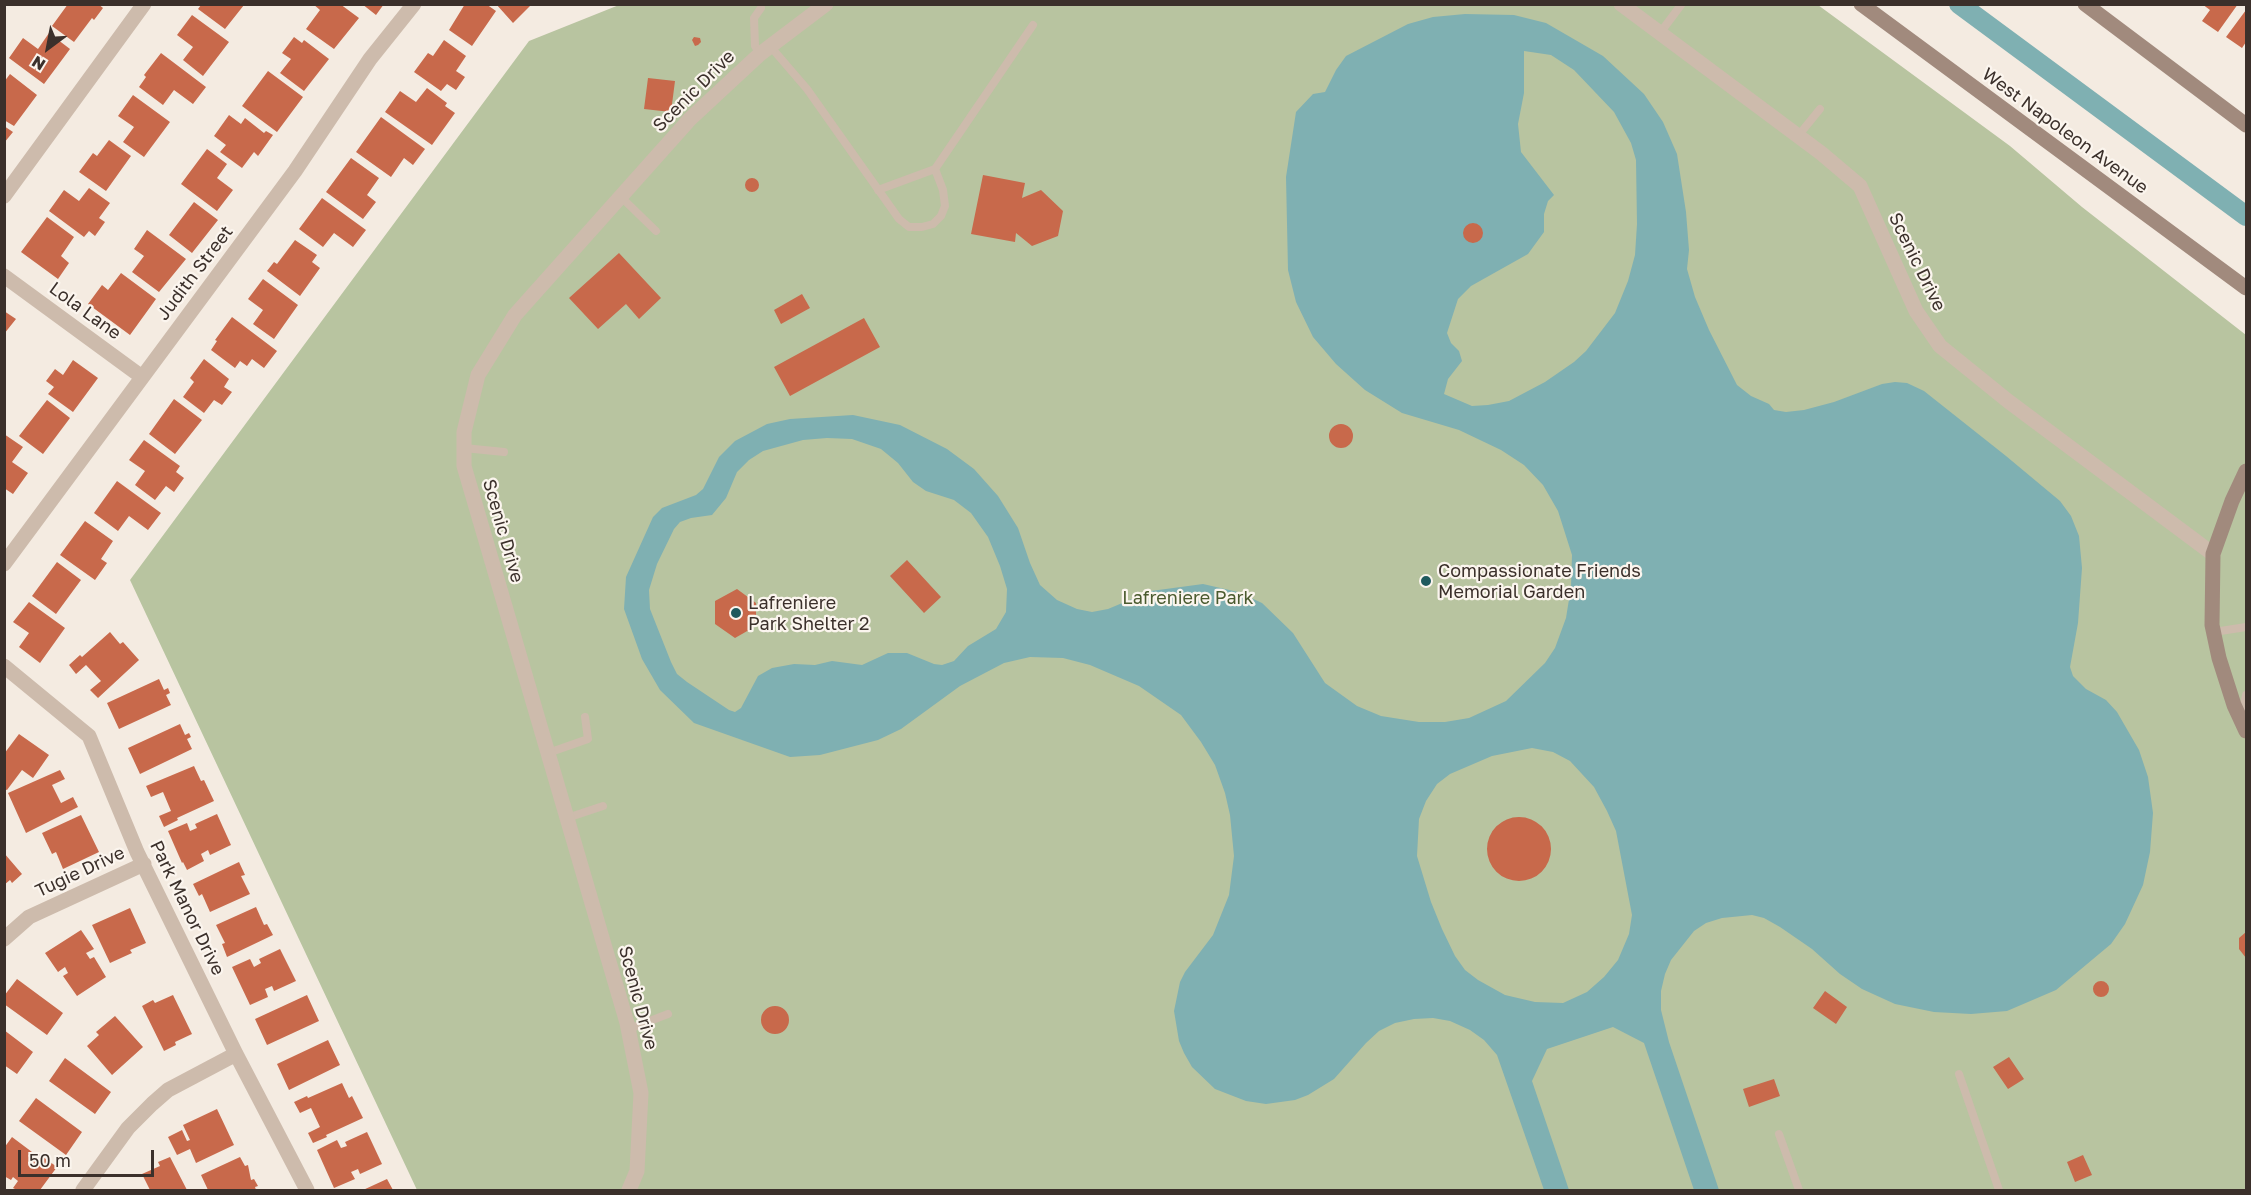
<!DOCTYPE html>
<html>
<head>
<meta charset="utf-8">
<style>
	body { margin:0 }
	#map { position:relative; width:2251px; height:1195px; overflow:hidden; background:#f4ebe1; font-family:"Golos Text",sans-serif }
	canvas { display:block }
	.frame { position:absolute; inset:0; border:6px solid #3b302b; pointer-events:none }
	.north { position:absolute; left:18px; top:18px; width:60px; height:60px; -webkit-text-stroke:4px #fbf5ee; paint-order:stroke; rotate:212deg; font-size:16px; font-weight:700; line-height:24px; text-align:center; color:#3b302b }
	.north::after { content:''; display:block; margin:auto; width:21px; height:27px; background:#3b302b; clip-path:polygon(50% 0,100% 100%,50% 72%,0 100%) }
	.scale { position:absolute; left:18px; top:1150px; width:136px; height:27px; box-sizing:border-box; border:3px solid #3b302b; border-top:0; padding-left:8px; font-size:18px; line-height:21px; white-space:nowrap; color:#3b302b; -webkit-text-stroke:4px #fbf5ee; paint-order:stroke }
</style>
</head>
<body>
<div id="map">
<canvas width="2251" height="1195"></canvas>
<div class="frame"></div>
<div class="north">N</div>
<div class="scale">50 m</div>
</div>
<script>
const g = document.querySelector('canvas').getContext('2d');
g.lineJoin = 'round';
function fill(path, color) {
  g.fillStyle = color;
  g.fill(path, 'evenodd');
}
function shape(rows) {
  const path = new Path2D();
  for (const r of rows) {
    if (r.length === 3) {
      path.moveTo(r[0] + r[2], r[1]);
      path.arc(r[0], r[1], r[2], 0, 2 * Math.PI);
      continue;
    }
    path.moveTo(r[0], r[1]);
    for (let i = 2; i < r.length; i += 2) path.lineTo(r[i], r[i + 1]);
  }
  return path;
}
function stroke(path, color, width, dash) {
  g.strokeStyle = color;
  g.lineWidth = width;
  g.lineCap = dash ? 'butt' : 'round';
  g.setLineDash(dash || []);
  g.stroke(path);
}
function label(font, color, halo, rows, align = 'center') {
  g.font = font + ' "Golos Text",sans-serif';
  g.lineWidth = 4.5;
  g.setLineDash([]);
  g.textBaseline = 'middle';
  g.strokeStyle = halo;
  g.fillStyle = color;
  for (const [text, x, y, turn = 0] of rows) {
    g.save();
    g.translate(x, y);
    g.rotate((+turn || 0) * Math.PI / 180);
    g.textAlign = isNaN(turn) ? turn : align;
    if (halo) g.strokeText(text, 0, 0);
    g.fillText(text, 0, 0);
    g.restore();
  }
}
fill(shape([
	[619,5,1818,5,2010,146,2082,207,2246,335,2246,1190,417,1190,130,580,529,41]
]), '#b8c4a0');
fill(shape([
	[1465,14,1514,15,1546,23,1603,56,1644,94,1663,122,1677,154,1686,212,1689,250,1687,269,1695,297,1709,330,1737,385,1751,396,1769,404,1774,410,1786,412,1804,410,1834,402,1882,384,1895,382,1907,383,1924,391,2006,456,2060,501,2071,516,2079,536,2082,568,2078,623,2070,667,2073,676,2086,689,2106,700,2117,712,2139,750,2148,777,2153,813,2150,852,2143,885,2125,924,2111,944,2056,990,2007,1011,1971,1014,1934,1012,1895,1004,1862,989,1840,974,1812,949,1780,927,1764,918,1752,915,1722,918,1706,923,1694,931,1671,960,1665,974,1661,991,1661,1010,1669,1042,1719,1190,1694,1190,1644,1043,1613,1027,1547,1049,1532,1081,1569,1190,1544,1190,1497,1055,1484,1040,1470,1030,1450,1021,1433,1018,1414,1019,1395,1023,1379,1031,1366,1043,1334,1079,1308,1095,1295,1100,1266,1104,1246,1101,1215,1089,1192,1067,1184,1053,1179,1041,1174,1011,1180,982,1185,972,1213,935,1229,895,1234,856,1230,815,1225,793,1215,765,1201,742,1181,715,1139,686,1090,665,1063,658,1030,657,1004,663,960,686,901,729,878,740,820,755,790,757,694,723,660,690,642,659,624,609,626,577,653,517,662,508,696,495,703,489,719,457,735,441,767,424,790,419,853,415,900,425,947,449,974,469,998,496,1018,528,1030,563,1040,585,1057,600,1077,609,1092,612,1108,609,1151,591,1203,584,1238,592,1262,603,1293,633,1325,683,1357,706,1381,716,1419,722,1445,722,1469,718,1506,701,1545,663,1555,648,1566,618,1571,587,1572,555,1558,511,1543,485,1524,465,1501,450,1459,430,1402,413,1365,390,1336,364,1313,337,1296,302,1288,270,1286,177,1296,112,1313,94,1325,92,1336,70,1346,56,1408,24,1433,17],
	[1524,51,1551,55,1574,70,1614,112,1631,143,1636,160,1637,224,1635,255,1628,281,1615,313,1586,351,1574,362,1545,382,1509,401,1488,405,1472,406,1444,394,1448,379,1462,361,1459,351,1451,343,1447,333,1458,299,1471,286,1528,254,1544,232,1544,214,1548,201,1554,195,1521,152,1518,124,1524,93],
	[827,438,852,439,881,449,898,463,913,482,926,491,954,500,971,513,988,537,1000,566,1007,589,1006,612,996,629,968,646,954,661,942,665,934,664,907,653,888,653,862,665,832,661,815,665,794,664,772,668,758,676,741,708,735,712,729,710,687,682,677,674,671,662,650,609,649,590,657,564,674,529,680,522,691,518,712,515,726,498,737,472,749,460,763,451,803,440],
	[1532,748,1553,752,1570,761,1594,787,1607,811,1616,831,1632,915,1629,934,1618,960,1604,977,1587,992,1563,1003,1535,1002,1505,995,1478,980,1465,970,1455,956,1442,929,1431,902,1417,856,1419,819,1426,801,1437,784,1450,774,1492,756]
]), '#7fb0b2');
stroke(shape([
	[1959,4,2246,216]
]), '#7fb0b2', 20);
fill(shape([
	[68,4,98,4,103,8,94,20,92,18,74,42,52,26],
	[313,4,340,4,359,18,334,49,306,29,320,10],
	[362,4,384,4,376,15],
	[465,4,486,4,496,11,472,46,449,30],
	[496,4,532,4,513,23],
	[2202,4,2238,4,2218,32,2202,21,2210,10],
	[201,5,244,5,225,29,198,9],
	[2246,10,2246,42,2242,48,2226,37],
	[192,15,229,42,203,76,183,60,193,47,177,35],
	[49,33,70,49,44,84,9,58,23,38,38,49],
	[294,37,302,43,304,40,329,59,304,91,280,73,291,59,282,53],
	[694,37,700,38,701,42,698,45,695,46,692,40],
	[444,40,466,56,456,71,465,77,456,90,447,84,441,91,414,72,428,53,433,56],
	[161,53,206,87,193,104,174,90,163,105,139,87,146,77,144,75],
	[268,71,303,97,277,132,242,106],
	[10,74,37,95,14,126,4,120,4,82],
	[648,78,675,81,671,112,644,109],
	[427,88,447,103,445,106,455,113,432,145,385,112,400,91,416,102],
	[133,95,170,122,144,157,123,142,134,127,118,116],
	[229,115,241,124,245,118,264,133,266,131,273,135,258,156,254,152,242,168,220,152,226,145,214,136],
	[381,117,425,149,413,165,404,158,391,177,356,152],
	[4,126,13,132,4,143],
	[109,140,131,156,106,191,79,172,93,153,97,156],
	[207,149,227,164,217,178,233,190,217,211,181,184],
	[351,158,379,178,367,195,376,202,363,219,326,192],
	[983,175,1025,183,1022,198,1041,190,1063,211,1058,236,1032,246,1016,233,1015,242,971,234],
	[752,185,7],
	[89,188,110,203,99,218,105,222,95,236,89,231,84,237,49,211,64,190,79,201],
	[322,198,366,230,353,247,334,233,323,247,299,229],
	[194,202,218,220,192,253,169,235],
	[47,217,74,237,61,256,69,263,58,279,21,252],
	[1473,233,10],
	[147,230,186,259,159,292,132,272,144,256,134,249],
	[295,240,317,255,312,262,320,268,300,296,267,271,274,262,277,264],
	[619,253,661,298,639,319,626,304,598,329,569,298],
	[121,273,156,299,130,335,88,304,102,285,108,290],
	[263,279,298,305,274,339,253,324,263,310,248,299],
	[802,294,810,308,781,324,774,310],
	[4,311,16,319,4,334],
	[232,317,277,351,264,368,252,359,247,366,240,361,235,368,211,350,217,341,215,340],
	[864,318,880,347,790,396,774,367],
	[204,359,229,379,224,387,232,392,222,405,214,400,204,413,183,397,194,382,190,378],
	[73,360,98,378,73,412,48,394,54,387,46,381,55,369,63,375],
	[174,399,202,420,175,454,149,434],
	[47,400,70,418,43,454,19,436],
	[1341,436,12],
	[4,434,23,447,12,462,28,473,13,494,4,488],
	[144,440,180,466,176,472,184,478,174,492,166,486,155,500,135,485,145,471,129,460],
	[117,481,161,513,148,530,129,516,118,531,94,513],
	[85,521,113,541,101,559,107,563,95,580,60,555],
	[907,560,941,597,924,613,890,576],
	[57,562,81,580,56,614,32,596],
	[737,589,756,603,756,626,735,638,715,624,715,601],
	[29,602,65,628,40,663,19,647,29,633,13,622],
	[110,632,120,644,123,642,139,660,98,698,90,690,101,681,86,665,76,674,69,665,80,655,82,657],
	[159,679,164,690,168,688,170,693,166,695,171,705,119,729,107,703],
	[180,724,185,735,189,733,191,737,187,739,192,749,140,774,128,748],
	[19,734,49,755,33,778,22,770,7,790,4,789,4,754],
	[194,766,201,781,204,780,214,801,177,818,178,820,164,827,159,816,171,811,163,792,151,797,146,786],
	[60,770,65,779,52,785,61,803,73,797,78,807,26,833,8,793],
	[217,814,231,845,210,855,208,850,201,854,204,861,187,870,183,862,182,863,168,831,187,823,190,831,197,828,195,824],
	[81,815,99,852,63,869,56,852,52,854,42,833],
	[1519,849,32],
	[4,853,22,874,12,883,10,880,4,885],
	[239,862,245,875,241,876,250,894,210,912,202,894,199,896,193,884],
	[256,907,264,925,267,924,273,935,227,957,222,944,225,943,216,925],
	[130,908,146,943,130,950,132,953,110,963,92,925],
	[81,930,94,949,86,953,90,959,94,957,106,977,77,996,63,976,68,973,65,967,58,972,45,953],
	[2246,932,2246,958,2239,949,2239,938],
	[280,949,296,981,274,991,272,986,265,989,268,997,250,1005,232,967,250,959,254,967,261,963,259,959],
	[17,979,63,1013,47,1035,4,1004,4,996],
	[2101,989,8],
	[1825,991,1847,1007,1836,1024,1813,1008],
	[173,995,192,1034,175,1042,176,1045,164,1051,142,1006,153,1000,155,1003],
	[307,995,319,1021,267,1045,255,1019],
	[775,1020,14],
	[115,1016,143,1047,112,1075,87,1046,99,1035,96,1032],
	[4,1030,33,1052,17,1074,4,1065],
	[328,1040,340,1065,289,1090,277,1064],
	[2009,1057,2024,1079,2008,1089,1993,1067],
	[65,1058,111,1092,95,1114,49,1081],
	[1774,1079,1780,1096,1749,1107,1743,1089],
	[342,1083,349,1098,352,1096,363,1118,326,1135,327,1137,313,1143,308,1133,320,1127,311,1108,300,1113,294,1102,307,1096,308,1098],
	[36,1098,82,1132,66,1155,19,1121],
	[217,1109,234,1145,196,1163,190,1149,177,1155,168,1137,182,1130,187,1141,190,1140,183,1125],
	[367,1132,382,1164,360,1174,358,1169,351,1172,355,1179,334,1188,317,1150,337,1140,341,1148,347,1146,345,1142],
	[12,1137,32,1152,28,1156,34,1160,39,1154,57,1167,40,1190,17,1190,13,1188,18,1181,13,1177,11,1180,4,1176,4,1148],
	[2083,1155,2092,1175,2075,1182,2067,1162],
	[170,1157,187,1190,150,1190,142,1174,160,1166,158,1162],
	[240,1157,245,1166,248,1165,251,1180,254,1179,258,1186,255,1187,256,1190,208,1190,201,1175],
	[387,1179,393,1190,363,1190]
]), '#c8694b');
stroke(shape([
	[1660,33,1681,5],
	[770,46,807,89,899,219,909,227,922,227,933,224,941,216,945,206,943,190,935,169,1033,25],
	[760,54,755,46,754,18,761,8],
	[1798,136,1820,109],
	[878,190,935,169],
	[621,197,656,231],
	[464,448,504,452],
	[2214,632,2246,627],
	[2241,718,2246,695],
	[548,753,588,739,585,717],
	[567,818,603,806],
	[629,1029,668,1014],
	[1959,1074,1999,1190],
	[1779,1134,1799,1190]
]), '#cdbbac', 8);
stroke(shape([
	[1621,4,1821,153,1860,186,1916,311,1940,346,2008,401,2213,554],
	[4,196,144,4],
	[4,276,142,377],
	[4,564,295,171,370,59,414,4],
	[4,666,89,736,137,852,236,1054,307,1190],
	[4,939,29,917,144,864],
	[83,1190,128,1128,152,1104,168,1090,236,1054],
	[629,1190,637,1171,641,1093,627,1023,464,466,464,432,478,375,515,315,690,119,760,54,826,4]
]), '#cdbbac', 15);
stroke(shape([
	[1861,4,2246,288],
	[2085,4,2246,125],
	[2246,471,2232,501,2213,554,2212,625,2219,658,2234,705,2246,731]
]), '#a18a7d', 15);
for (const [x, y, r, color] of [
	[1426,581,6,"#1f5a5e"],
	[736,613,6,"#1f5a5e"]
]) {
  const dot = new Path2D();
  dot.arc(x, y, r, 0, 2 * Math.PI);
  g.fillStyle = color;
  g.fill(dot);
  stroke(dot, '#fbf5ee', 2);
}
label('18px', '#3b302b', '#fbf5ee', [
	["Scenic Drive",694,91,-45],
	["West Napoleon Avenue",2065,131,36],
	["Scenic Drive",1917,262,64],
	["Judith Street",195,273,-53],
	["Lola Lane",85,311,36],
	["Scenic Drive",503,531,74],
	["Tugie Drive",80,872,-25],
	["Park Manor Drive",187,908,64],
	["Scenic Drive",638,998,75]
]);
label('18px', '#3b302b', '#fbf5ee', [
	["Compassionate Friends",1438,571],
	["Memorial Garden",1438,592],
	["Lafreniere",748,603],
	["Park Shelter 2",748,624]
], 'left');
label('18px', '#4a5a2e', '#fbf5ee', [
	["Lafreniere Park",1188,598]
]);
</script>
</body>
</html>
